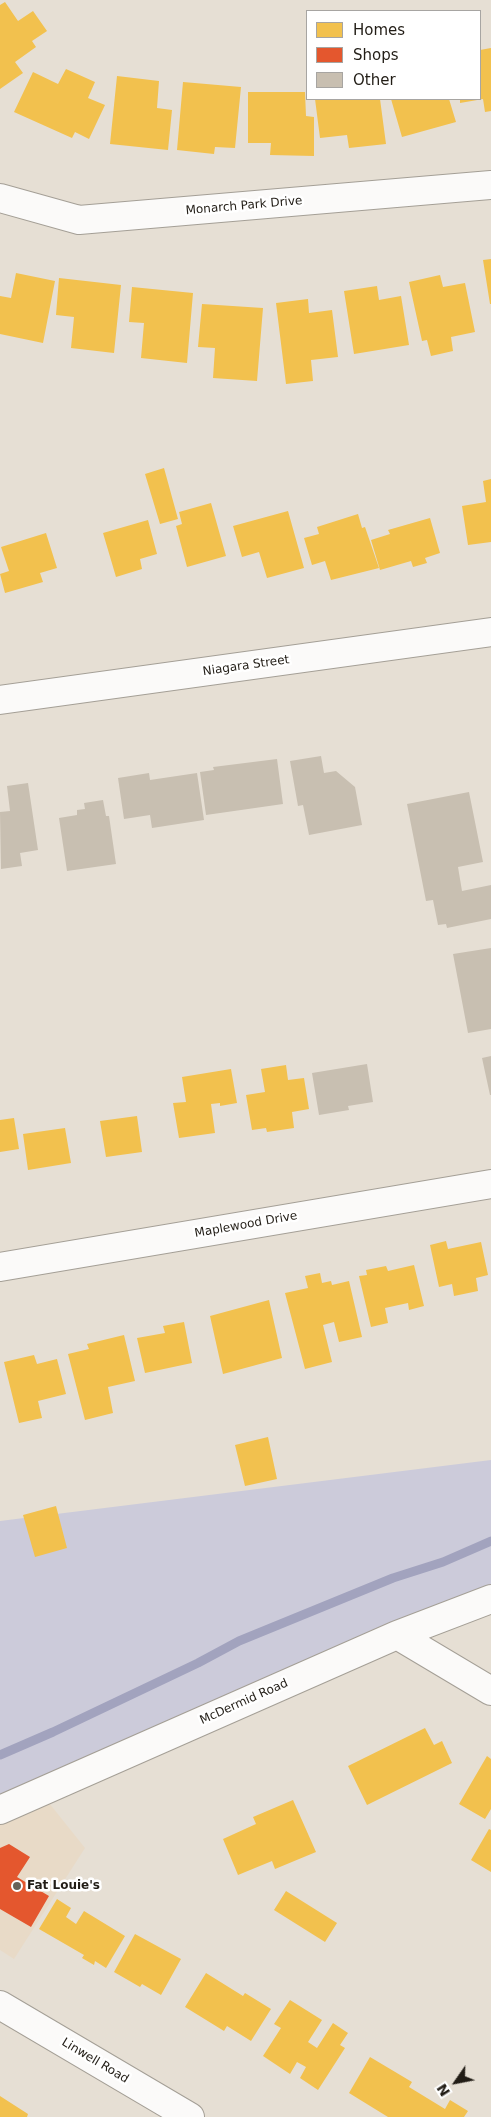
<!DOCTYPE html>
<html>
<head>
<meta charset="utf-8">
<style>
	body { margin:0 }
	#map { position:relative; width:491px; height:2117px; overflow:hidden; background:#e6dfd4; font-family:"DejaVu Sans",sans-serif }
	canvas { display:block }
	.legend { position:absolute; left:306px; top:10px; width:175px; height:90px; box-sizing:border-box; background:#fff; border:1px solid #a7a5a2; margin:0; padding:6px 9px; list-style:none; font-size:15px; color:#221d16 }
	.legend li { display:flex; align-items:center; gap:10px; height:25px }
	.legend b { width:25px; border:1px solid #a7a5a2 }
	.north { position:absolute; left:431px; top:2057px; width:50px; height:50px; -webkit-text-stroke:4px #fff; paint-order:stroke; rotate:237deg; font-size:14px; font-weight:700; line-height:20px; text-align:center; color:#221d16 }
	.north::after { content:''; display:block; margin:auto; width:18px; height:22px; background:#221d16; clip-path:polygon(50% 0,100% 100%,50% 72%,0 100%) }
</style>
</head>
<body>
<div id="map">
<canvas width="491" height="2117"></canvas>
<ul class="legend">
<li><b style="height:14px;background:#f2c14e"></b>Homes</li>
<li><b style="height:14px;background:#e4572e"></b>Shops</li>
<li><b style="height:14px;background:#c8bfb1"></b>Other</li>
</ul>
<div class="north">N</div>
</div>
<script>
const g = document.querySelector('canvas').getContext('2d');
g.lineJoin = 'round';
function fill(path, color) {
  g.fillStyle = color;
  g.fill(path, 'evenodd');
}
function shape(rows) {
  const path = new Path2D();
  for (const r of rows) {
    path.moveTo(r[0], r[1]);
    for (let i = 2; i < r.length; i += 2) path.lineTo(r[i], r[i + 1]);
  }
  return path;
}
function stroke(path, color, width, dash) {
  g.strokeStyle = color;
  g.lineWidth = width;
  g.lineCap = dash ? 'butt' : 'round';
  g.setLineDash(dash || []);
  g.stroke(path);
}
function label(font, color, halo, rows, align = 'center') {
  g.font = font + ' "DejaVu Sans",sans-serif';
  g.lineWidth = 5;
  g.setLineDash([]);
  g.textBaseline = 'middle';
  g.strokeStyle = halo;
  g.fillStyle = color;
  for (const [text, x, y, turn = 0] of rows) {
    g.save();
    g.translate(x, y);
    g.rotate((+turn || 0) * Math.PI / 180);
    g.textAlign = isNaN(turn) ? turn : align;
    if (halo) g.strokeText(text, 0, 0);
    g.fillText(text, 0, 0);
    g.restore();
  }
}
fill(shape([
	[49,1803,85,1848,14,1959,0,1950,0,1825]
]), '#e8dac7');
fill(shape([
	[491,1460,491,1586,49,1803,0,1825,0,1521]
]), '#cccbda');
fill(shape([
	[5,2,18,21,33,11,47,31,32,41,36,47,15,62,23,73,0,89,0,5],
	[491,48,491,111,485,112,483,99,460,103,460,99,480,99,480,50],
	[66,69,95,82,88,98,105,105,89,139,75,132,72,138,14,112,33,72,58,84],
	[117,76,159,81,157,108,172,110,168,150,110,144],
	[183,82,241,87,235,148,215,147,214,154,177,150],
	[248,92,305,92,306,116,314,117,314,156,270,155,271,143,248,143],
	[315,99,380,99,386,144,349,148,347,135,320,138],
	[391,99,449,99,456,122,402,137],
	[491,259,491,304,490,304,483,260],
	[16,273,55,281,43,343,0,334,0,296,11,298],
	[440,275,443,287,465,283,475,332,451,337,453,351,431,356,427,340,422,341,409,282],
	[59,278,121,285,114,353,71,348,74,317,56,315],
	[377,286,379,300,401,296,409,345,354,354,344,291],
	[132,287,193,293,187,363,141,358,144,323,129,322],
	[308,299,309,313,332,310,338,357,311,360,313,381,286,384,276,303],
	[202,304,263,308,257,381,213,378,215,348,198,347],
	[164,468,178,519,160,524,145,474],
	[491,479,491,542,468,545,462,506,486,502,483,481],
	[211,503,226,556,187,567,176,526,182,524,179,512],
	[288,511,304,568,267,578,259,552,242,557,233,526],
	[358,514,362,528,365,527,379,568,331,580,325,561,312,565,304,538,319,534,317,527],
	[430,518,440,553,425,558,427,563,413,567,411,561,380,570,371,540,390,534,388,530],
	[148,520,157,554,140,559,142,569,116,577,103,533],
	[46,533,57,568,40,573,43,582,5,593,0,574,9,571,1,547],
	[286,1065,288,1080,304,1078,309,1109,292,1112,294,1128,267,1132,266,1128,252,1130,246,1095,265,1092,261,1069],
	[231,1069,237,1103,220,1106,220,1103,211,1104,215,1133,179,1138,173,1103,186,1102,182,1077],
	[137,1116,142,1152,106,1157,100,1121],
	[14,1118,19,1149,0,1152,0,1120],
	[65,1128,71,1163,28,1170,23,1134],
	[446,1241,448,1249,481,1242,488,1275,476,1278,478,1291,454,1296,452,1284,439,1287,430,1245],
	[414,1265,424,1306,409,1310,408,1303,385,1308,388,1323,371,1327,359,1276,367,1275,366,1270,386,1266,388,1271],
	[320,1273,322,1283,331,1281,332,1285,349,1281,362,1337,339,1342,334,1322,323,1325,332,1362,305,1369,285,1293,308,1288,305,1276],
	[269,1300,282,1358,223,1374,210,1316],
	[184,1322,192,1363,145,1373,137,1338,165,1333,163,1326],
	[124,1335,135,1381,108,1387,113,1413,85,1420,68,1354,89,1349,87,1344],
	[34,1355,37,1364,57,1359,66,1394,38,1401,42,1418,19,1423,4,1362],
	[268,1437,277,1479,245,1486,235,1445],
	[56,1506,67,1548,35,1557,23,1515],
	[425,1728,434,1745,442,1741,452,1763,367,1805,348,1766],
	[487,1756,491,1759,491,1809,485,1819,459,1804],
	[293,1800,316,1852,275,1869,272,1861,238,1875,223,1839,256,1824,253,1817],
	[489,1829,491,1830,491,1872,471,1860],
	[286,1891,337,1923,325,1942,274,1910],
	[57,1899,71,1908,66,1917,76,1924,84,1911,125,1936,106,1968,95,1961,94,1965,82,1958,84,1955,39,1929],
	[135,1934,181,1959,161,1995,142,1984,140,1987,114,1972],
	[206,1973,243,1996,245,1993,271,2009,251,2041,227,2026,224,2031,185,2007],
	[290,2000,322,2020,308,2042,317,2048,333,2023,348,2033,340,2045,345,2048,318,2090,300,2078,306,2067,297,2062,290,2074,263,2056,281,2028,274,2024],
	[370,2057,412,2082,409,2087,445,2109,450,2100,468,2111,464,2117,388,2117,349,2093],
	[0,2096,28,2114,27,2117,0,2117]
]), '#f2c14e');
fill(shape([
	[9,1844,30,1857,17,1877,49,1896,31,1927,0,1909,0,1848]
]), '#e4572e');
stroke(shape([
	[0,1755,53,1732,198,1663,239,1641,393,1578,443,1562,491,1541]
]), '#a2a3be', 9);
fill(shape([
	[321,756,324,773,336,771,355,787,362,825,309,835,303,805,298,806,290,761],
	[277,759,283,804,206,815,200,772,214,770,213,767],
	[149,773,150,780,197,773,204,820,152,828,150,815,124,819,118,778],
	[28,783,38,850,20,853,22,866,1,869,0,812,10,811,7,786],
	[469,792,483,862,458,867,462,891,491,885,491,919,447,928,446,924,438,925,433,900,426,901,407,804],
	[103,800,106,816,109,816,116,864,67,871,59,818,77,815,77,810,85,809,84,803],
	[491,948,491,1029,468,1033,453,954],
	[491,1056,491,1095,490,1095,482,1058],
	[367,1064,373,1102,348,1106,349,1110,319,1115,312,1073]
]), '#c8bfb1');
const street = shape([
	[0,198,79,220,491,185],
	[0,1267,491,1184],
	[397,1635,491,1691],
	[0,1810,397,1635,491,1599]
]);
const secondary = shape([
	[0,700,491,632],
	[0,2005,190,2117]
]);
stroke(street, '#a49f96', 30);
stroke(secondary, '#a49f96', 30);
stroke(street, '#fbfaf9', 28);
stroke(secondary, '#fbfaf9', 28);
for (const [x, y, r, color] of [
	[17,1886,5,"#676158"]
]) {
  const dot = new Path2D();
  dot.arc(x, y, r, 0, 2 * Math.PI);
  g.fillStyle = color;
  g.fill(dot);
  stroke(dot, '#fff', 2);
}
label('12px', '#221d16', '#fff', [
	["Monarch Park Drive",244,206,-5],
	["Niagara Street",246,666,-8],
	["Maplewood Drive",246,1225,-10],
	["McDermid Road",244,1702,-24],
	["Linwell Road",95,2061,31]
]);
label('bold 12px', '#221d16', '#fff', [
	["Fat Louie's",27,1886]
], 'left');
</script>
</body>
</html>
